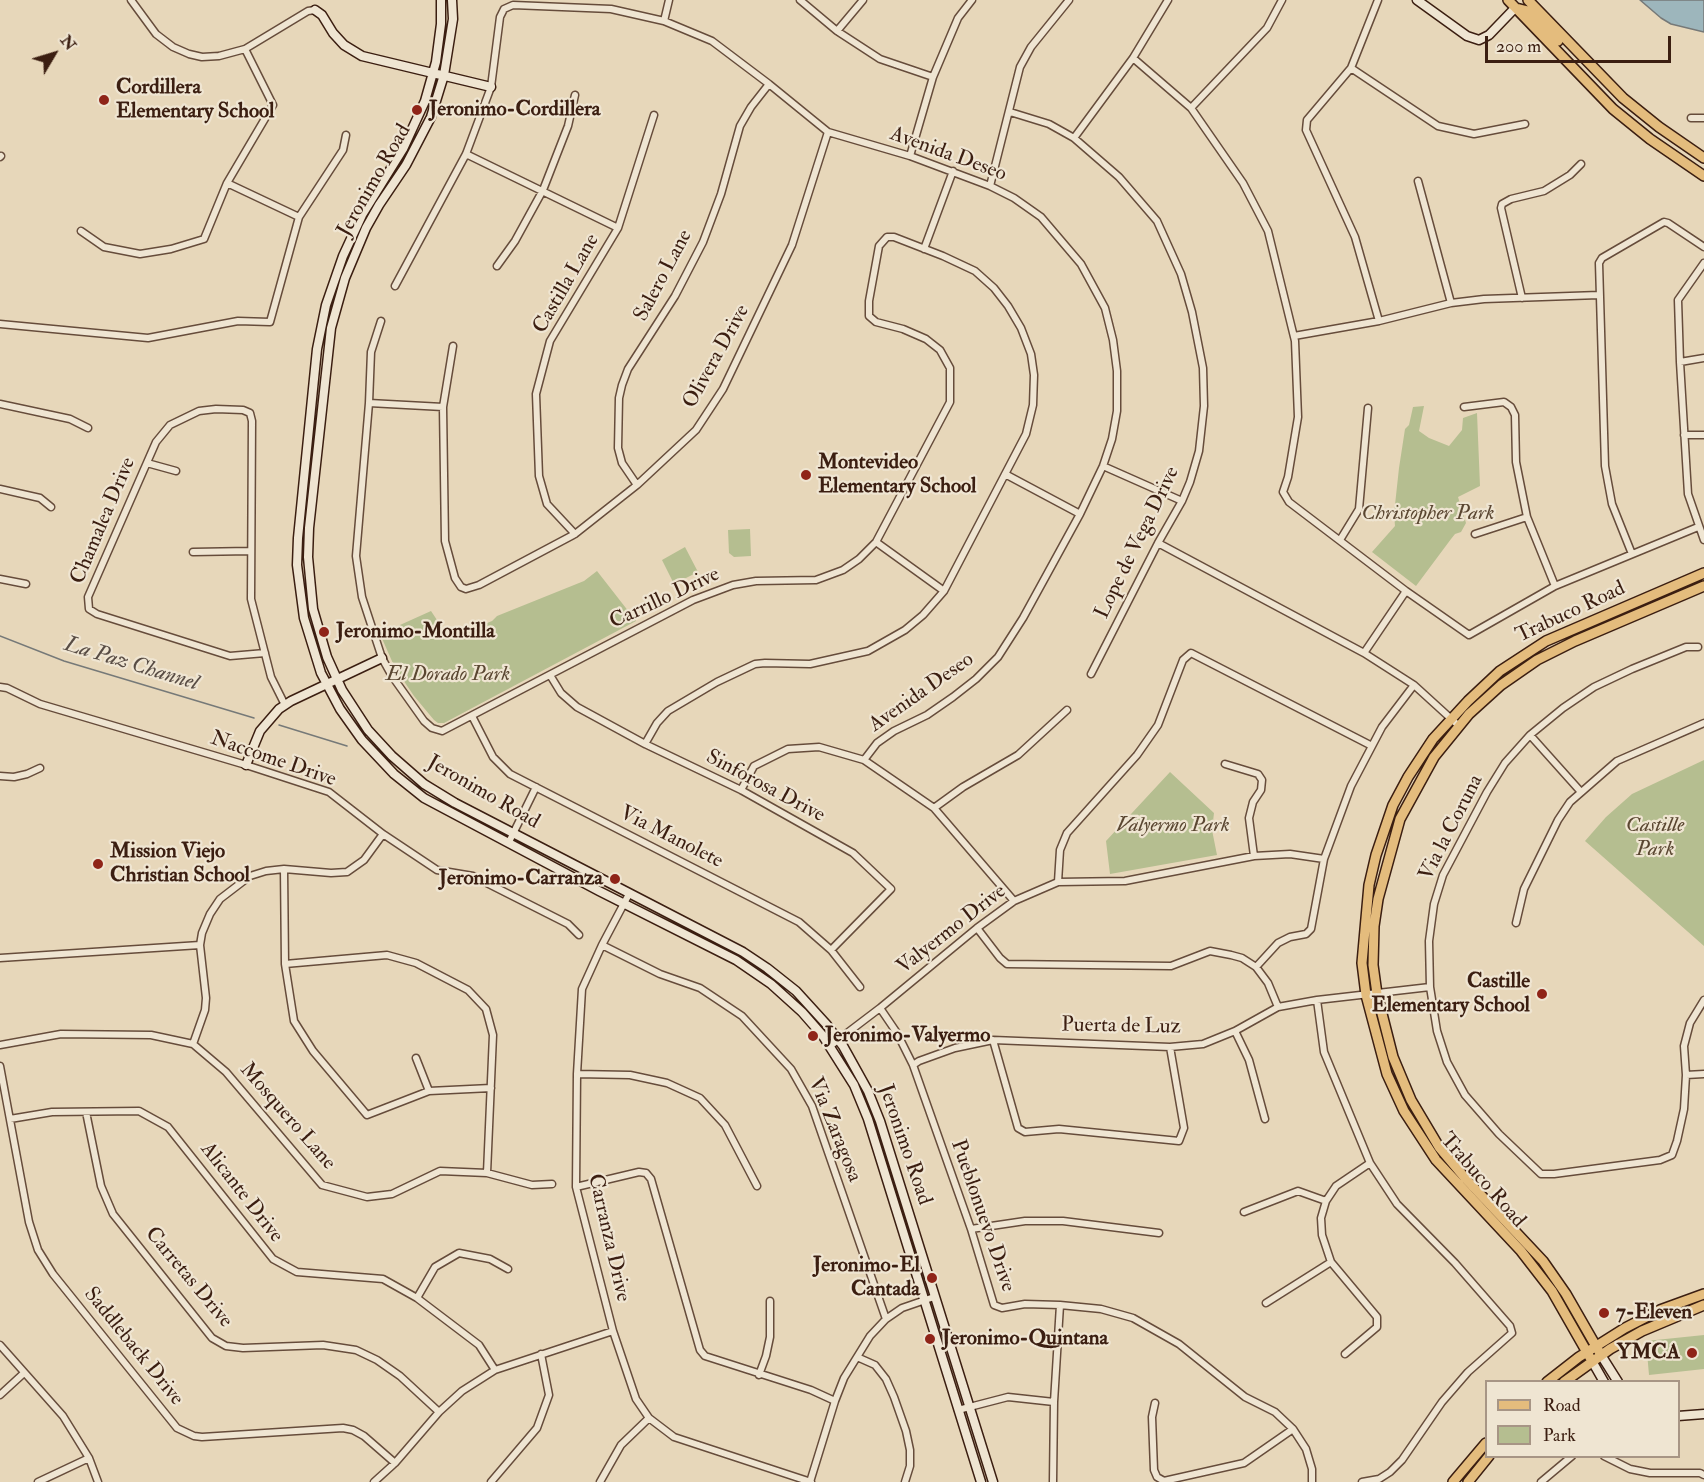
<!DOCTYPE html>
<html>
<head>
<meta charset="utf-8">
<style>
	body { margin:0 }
	#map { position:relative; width:1704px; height:1482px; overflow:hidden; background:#e7d7ba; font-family:"IM FELL Double Pica",serif }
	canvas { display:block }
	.legend { position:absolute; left:1485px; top:1380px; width:195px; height:78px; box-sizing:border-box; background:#efe5d2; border:2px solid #a79585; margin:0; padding:8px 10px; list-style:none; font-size:18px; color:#3b1e11 }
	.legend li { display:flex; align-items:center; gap:12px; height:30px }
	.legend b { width:30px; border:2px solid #a79585 }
	.north { position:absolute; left:24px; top:24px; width:60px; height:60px; -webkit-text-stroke:4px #efe5d2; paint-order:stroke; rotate:52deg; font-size:16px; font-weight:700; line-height:24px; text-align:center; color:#3b1e11 }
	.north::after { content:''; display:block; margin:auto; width:21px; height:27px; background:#3b1e11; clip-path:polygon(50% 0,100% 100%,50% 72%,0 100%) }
	.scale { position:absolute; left:1485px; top:36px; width:186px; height:27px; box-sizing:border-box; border:3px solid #3b1e11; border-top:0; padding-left:8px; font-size:18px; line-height:21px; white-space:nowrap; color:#3b1e11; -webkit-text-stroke:4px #efe5d2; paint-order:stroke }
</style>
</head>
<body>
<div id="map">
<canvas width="1704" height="1482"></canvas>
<ul class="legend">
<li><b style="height:8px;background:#e4bc7d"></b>Road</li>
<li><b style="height:16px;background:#b5be90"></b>Park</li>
</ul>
<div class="north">N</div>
<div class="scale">200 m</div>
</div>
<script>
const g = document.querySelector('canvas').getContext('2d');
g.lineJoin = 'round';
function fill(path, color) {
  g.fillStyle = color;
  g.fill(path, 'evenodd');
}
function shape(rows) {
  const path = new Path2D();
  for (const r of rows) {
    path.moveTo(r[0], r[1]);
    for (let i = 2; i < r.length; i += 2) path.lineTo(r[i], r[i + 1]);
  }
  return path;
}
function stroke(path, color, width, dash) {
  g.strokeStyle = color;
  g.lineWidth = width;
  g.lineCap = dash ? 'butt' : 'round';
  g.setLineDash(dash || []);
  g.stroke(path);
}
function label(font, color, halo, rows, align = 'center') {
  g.font = font + ' "IM FELL Double Pica",serif';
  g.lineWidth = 4.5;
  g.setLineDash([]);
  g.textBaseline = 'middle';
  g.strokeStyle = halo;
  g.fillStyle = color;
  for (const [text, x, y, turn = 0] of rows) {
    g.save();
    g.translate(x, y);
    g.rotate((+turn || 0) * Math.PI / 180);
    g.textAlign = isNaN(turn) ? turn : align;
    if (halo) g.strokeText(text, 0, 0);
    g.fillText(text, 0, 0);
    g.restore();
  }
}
fill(shape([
	[1424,406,1419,431,1429,438,1449,446,1462,430,1463,418,1477,413,1480,486,1458,497,1466,523,1461,532,1455,534,1451,539,1416,586,1372,552,1395,526,1394,514,1399,468,1405,429,1409,425,1413,407],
	[750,529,751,556,734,557,729,553,728,530],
	[685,547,698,572,678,582,673,582,662,560],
	[597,571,636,621,444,723,438,723,434,720,414,696,395,668,380,634,431,611,447,635,458,635,492,621,497,616,584,581],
	[1704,760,1704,946,1585,841,1606,817,1632,794],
	[1170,772,1214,813,1212,830,1217,855,1110,874,1106,841],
	[1704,1335,1704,1369,1649,1375,1646,1341]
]), '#b5be90');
const water = shape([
	[1640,0,1704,0,1704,32,1671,24,1661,18,1640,0]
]);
fill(water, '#9db6bc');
stroke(water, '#767978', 1.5);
stroke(shape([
	[0,636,64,661,254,718],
	[279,725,347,746]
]), '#767978', 1.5);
const street = shape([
	[131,0,156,34,173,47,189,54,202,57,219,56,245,49,308,11,315,10],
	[800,0,837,31,880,59,933,77],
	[1378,0,1351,68,1307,120,1306,130,1355,237,1379,321],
	[664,21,669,0],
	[837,31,863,0],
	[1133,58,1191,108,1243,183,1268,231,1295,341,1298,417,1288,477,1283,492,1289,502,1406,591,1469,635,1555,586,1698,527],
	[1351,68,1438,126,1474,134,1525,124],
	[1191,108,1267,28,1282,0],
	[1010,112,1049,124,1074,138,1119,177,1157,221,1181,274,1192,312,1203,368,1204,406,1199,451,1190,482,1182,501,1158,543,1091,674],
	[1691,118,1704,118],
	[1074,138,1133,58,1168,0],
	[466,154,618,228],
	[910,156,933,77,958,18,972,0],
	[0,157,1,156],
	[1418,181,1451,303],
	[227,183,299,217],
	[990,186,1020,67,1031,47,1069,0],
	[81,231,104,247,140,254,171,249,204,239,227,183,273,105,245,49],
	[924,249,953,171],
	[1704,263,1678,300,1680,362,1688,494,1704,540],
	[497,266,515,241,543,190,568,126,575,95],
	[395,286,466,154,491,87,500,17,504,9,513,5,611,9,664,21,712,41,769,84,828,132,910,156,990,186,1014,198,1041,217,1081,264,1105,308,1113,340,1117,371,1117,411,1112,439,1103,466,1080,514,1023,618,998,657,976,679,953,697,927,715,894,731,877,743,864,760],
	[1522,298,1501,208,1502,204,1511,199,1544,191,1570,175,1581,164],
	[381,321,371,352,369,403,356,556,362,597,382,658,392,676,424,721,432,728,442,731,693,600,733,585,756,581,816,580,843,570,859,559,876,542,950,402,950,368,940,350,926,339,903,329,876,322,869,316,869,301,879,246,887,237,894,237,943,256,975,271,994,288,1008,306,1021,328,1031,354,1034,375,1033,405,1026,434,944,591,923,615,905,630,868,651,810,664,765,663,755,664,717,682,668,711,657,723,645,744],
	[0,324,148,338,238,321,270,322,299,217,343,150,346,135],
	[1294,336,1379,321,1451,303,1484,299,1599,295],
	[453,346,443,407,445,541,455,578,461,587,466,589,479,585,575,534,637,485,696,430,723,389,792,245,828,132],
	[1680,362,1704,358],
	[369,403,443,407],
	[0,404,70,419,88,428],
	[1464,407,1504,402,1511,407,1515,415,1516,462,1527,517,1555,586],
	[1684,435,1704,435],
	[147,463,176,471],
	[1103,466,1182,501],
	[1005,474,1080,514],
	[637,485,622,463,618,448,619,398,622,385,628,369,675,296,703,242,721,194,740,126,751,107,769,84],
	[0,489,40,498,51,507],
	[575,534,547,504,539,476,536,394,550,341,618,228,654,115],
	[1475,534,1527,517],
	[1340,540,1359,509,1368,408],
	[876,542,944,591],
	[1158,543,1364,653,1414,685,1459,726],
	[193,552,250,551],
	[1632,554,1612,504,1605,466,1599,263,1602,258,1664,222,1668,223,1704,247],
	[0,579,26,584],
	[1698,647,1686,647,1632,669,1594,687,1563,708,1530,735,1505,763,1487,792,1443,875,1434,904,1429,941,1430,987,1437,1031,1447,1062,1465,1095,1499,1134,1541,1174,1554,1174,1660,1160,1672,1155,1677,1141,1684,1109,1686,1075,1684,1046,1690,1023,1704,1000],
	[265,653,230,656,97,614,89,609,88,597,156,442,170,425,199,411,216,409,243,410,250,413,252,421,251,599,271,677,285,705],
	[1364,653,1406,591],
	[550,675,561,693,577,707,645,744,741,790,853,853,891,889,831,950],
	[0,687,7,688,40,704,246,765,329,792,383,834,437,870,473,876,568,924,579,935],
	[472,716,493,757,510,774,799,922,831,950,860,987],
	[1530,735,1581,792],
	[1225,764,1258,774,1262,780,1261,790,1253,802,1249,818,1254,856],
	[0,776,14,777,27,774,40,768],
	[741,790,754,766,788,749,819,747,864,760,934,808,1014,901],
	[934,808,963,787,1018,755,1067,710],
	[509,842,536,787],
	[284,869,285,964,294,1021,313,1051,367,1115,429,1091,491,1088],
	[1058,882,1060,850,1067,833,1137,755,1158,725,1183,660,1191,653,1372,746],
	[629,894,602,945,582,989,577,1074,576,1187,613,1331,636,1399,649,1418,674,1437,811,1482],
	[1516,923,1524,889,1558,820,1570,802,1617,761,1704,723],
	[977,928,1000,958,1007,964,1171,966,1210,951,1231,955,1242,958,1256,967,1268,983,1278,1007],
	[602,945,660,974,700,988,742,1016,791,1069,812,1106,886,1319],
	[0,958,200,945],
	[285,964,387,955,416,963,468,990,486,1009,493,1035,487,1173],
	[1256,967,1278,943,1290,937,1306,934,1311,929,1324,859,1351,786,1382,727,1414,685],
	[1317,1000,1324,1052,1370,1163,1397,1204,1455,1263,1510,1326,1512,1333,1468,1372,1442,1402,1402,1460,1390,1472,1379,1479,1362,1482],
	[880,1008,897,1033,913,1065,971,1229,994,1305,1002,1308,1025,1304,1060,1305,1101,1309,1133,1318,1179,1344,1245,1397,1275,1412,1293,1429,1306,1449,1312,1469,1312,1482],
	[1235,1031,1249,1060,1265,1119],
	[993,1040,1018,1128,1025,1132,1059,1129,1179,1141,1184,1128,1170,1047],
	[193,1044,205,1010,206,998,200,945,202,933,210,914,220,899,250,876,266,871,284,869,331,873,347,872,364,860,383,834],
	[0,1045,61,1034,151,1035,193,1044,226,1072,322,1185,367,1197,392,1194,440,1171,487,1173,532,1185,552,1184],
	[830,1046,880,1008,977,928,1014,901,1058,882,1125,881,1254,856,1290,854,1324,859],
	[416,1058,429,1091],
	[913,1065,919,1061,955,1048,993,1040,1170,1047,1203,1044,1235,1031,1278,1007,1317,1000,1430,987],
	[0,1066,29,1222,38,1250,53,1274,177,1428,194,1436,202,1437,343,1428,353,1430,364,1436,395,1463],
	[577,1074,630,1075,667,1083,700,1098,725,1125,757,1186],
	[1686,1075,1704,1074],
	[86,1112,101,1186,113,1214,212,1338,226,1346,243,1348,323,1345,356,1350,377,1360,400,1376,439,1412],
	[10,1119,52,1112,139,1111,168,1127,273,1259,297,1272,383,1279,417,1298,479,1345,495,1370],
	[576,1187,639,1172,646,1173,651,1179,700,1350,705,1356,811,1390,835,1401],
	[1244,1212,1298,1191,1326,1201],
	[971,1229,1025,1221,1063,1221,1159,1233],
	[417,1298,435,1267,459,1253,490,1259,508,1269],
	[1266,1303,1331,1262],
	[0,1345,63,1416,89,1458,98,1482],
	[1345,1354,1377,1327,1377,1317,1331,1262,1322,1235,1321,1218,1326,1201,1336,1186,1370,1163],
	[857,1357,875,1365,886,1379,894,1397,906,1431,910,1450,910,1466,905,1482],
	[759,1375,766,1356,770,1337,770,1301],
	[0,1395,24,1373],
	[1155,1403,1152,1417,1154,1470,1157,1477,1164,1481,1244,1463,1293,1429],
	[958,1410,1008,1397,1054,1402],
	[1604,1456,1630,1469,1650,1473,1700,1473,1704,1475],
	[38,1482,89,1458],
	[374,1482,395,1463,439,1412,462,1391,495,1370,613,1331],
	[491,1482,537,1428,549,1395,541,1354],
	[600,1482,621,1445,649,1418],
	[810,1482,835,1401,844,1378,870,1336,886,1319,902,1308,934,1297],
	[1053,1482,1054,1402,1060,1305],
	[1541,1482,1572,1456]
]);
const secondary = shape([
	[441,0,441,24,436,62,425,101,403,149,362,215,343,256,326,305,317,349,298,538,297,565,304,618,321,673,340,709,362,740,394,774,424,798,599,891,736,960,771,984,802,1012,823,1036,854,1085,868,1119,981,1482],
	[452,0,453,19,444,75,431,117,406,165,379,205,366,228,345,278,331,328,309,528,308,557,313,609,327,657,342,690,368,730,392,756,424,784,455,803,743,952,767,968,796,991,827,1025,843,1046,868,1091,880,1121,993,1482],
	[1417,0,1467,36,1479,40,1489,35,1515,8],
	[315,10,322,15,333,33,344,45,362,56,491,87],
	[246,765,260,731,279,709,291,701,382,658],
	[1601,1355,1618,1382],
	[1592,1361,1604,1382],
	[1678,1416,1704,1414]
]);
const primary = shape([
	[1508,0,1613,109,1650,139,1704,176],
	[1528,0,1623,98,1659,127,1704,158],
	[1516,8,1528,11,1558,41],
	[1601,1355,1566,1294,1543,1261,1466,1179,1439,1147,1411,1100,1393,1057,1377,994,1373,965,1374,926,1378,899,1400,819,1434,757,1469,714,1501,685,1537,660,1575,641,1704,586],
	[1592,1361,1552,1291,1521,1251,1436,1160,1404,1111,1387,1074,1366,995,1362,963,1369,885,1376,855,1393,805,1408,777,1433,739,1468,701,1500,671,1546,641,1704,573],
	[1547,1382,1579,1357,1625,1328,1660,1310,1704,1294],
	[1564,1382,1610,1349,1642,1331,1704,1305],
	[1453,1482,1486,1443],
	[1468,1482,1489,1456]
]);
stroke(street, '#664c3b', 9);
stroke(secondary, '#3b1e11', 11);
stroke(primary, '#3b1e11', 12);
stroke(street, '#efe5d2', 6);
stroke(secondary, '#efe5d2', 8);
stroke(primary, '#e4bc7d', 9);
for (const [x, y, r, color] of [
	[104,100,6,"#8f2418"],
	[417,110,6,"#8f2418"],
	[806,475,6,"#8f2418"],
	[324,632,6,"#8f2418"],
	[98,864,6,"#8f2418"],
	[615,879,6,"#8f2418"],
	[1542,994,6,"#8f2418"],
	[813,1036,6,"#8f2418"],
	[932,1278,6,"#8f2418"],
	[1604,1313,6,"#8f2418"],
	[930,1339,6,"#8f2418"],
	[1692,1353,6,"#8f2418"]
]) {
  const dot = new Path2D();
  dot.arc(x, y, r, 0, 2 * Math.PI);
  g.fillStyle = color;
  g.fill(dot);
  stroke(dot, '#efe5d2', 2);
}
label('bold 21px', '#3b1e11', '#efe5d2', [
	["Cordillera",116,88],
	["Elementary School",116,112],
	["Jeronimo-Cordillera",429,110],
	["Montevideo",818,463],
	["Elementary School",818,487],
	["Jeronimo-Montilla",336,632],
	["Mission Viejo",110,852],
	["Christian School",110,876],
	["Jeronimo-Carranza",603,879,"right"],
	["Castille",1530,982,"right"],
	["Elementary School",1530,1006,"right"],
	["Jeronimo-Valyermo",825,1036],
	["Jeronimo-El",920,1266,"right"],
	["Cantada",920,1290,"right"],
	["7-Eleven",1616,1313],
	["Jeronimo-Quintana",942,1339],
	["YMCA",1680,1353,"right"]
], 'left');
label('21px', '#3b1e11', '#efe5d2', [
	["Avenida Deseo",948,155,20],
	["Jeronimo Road",375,181,-60],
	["Salero Lane",664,276,-62],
	["Castilla Lane",567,284,-60],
	["Olivera Drive",717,357,-61],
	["Chamalea Drive",104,521,-67],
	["Lope de Vega Drive",1138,543,-64],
	["Carrillo Drive",665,599,-25],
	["Trabuco Road",1571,613,-25],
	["Avenida Deseo",922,693,-35],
	["Naccome Drive",273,760,19],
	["Sinforosa Drive",765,787,28],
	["Jeronimo Road",483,793,30],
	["Via la Coruna",1452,828,-63],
	["Via Manolete",671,838,27],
	["Valyermo Drive",952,930,-38],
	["Puerta de Luz",1121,1027,1],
	["Mosquero Lane",287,1117,49],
	["Via Zaragosa",834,1130,68],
	["Jeronimo Road",904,1145,71],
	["Trabuco Road",1482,1181,49],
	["Alicante Drive",241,1193,52],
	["Pueblonuevo Drive",982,1216,71],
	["Carranza Drive",608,1238,77],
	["Carretas Drive",188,1278,50],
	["Saddleback Drive",133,1347,51]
]);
label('italic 21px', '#5a4631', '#efe5d2', [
	["Christopher Park",1428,514],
	["El Dorado Park",448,675],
	["Valyermo Park",1173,826],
	["Castille",1655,826],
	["Park",1655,850]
]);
label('italic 22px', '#584c44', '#efe5d2', [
	["La Paz Channel",131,665,17]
]);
</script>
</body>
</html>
